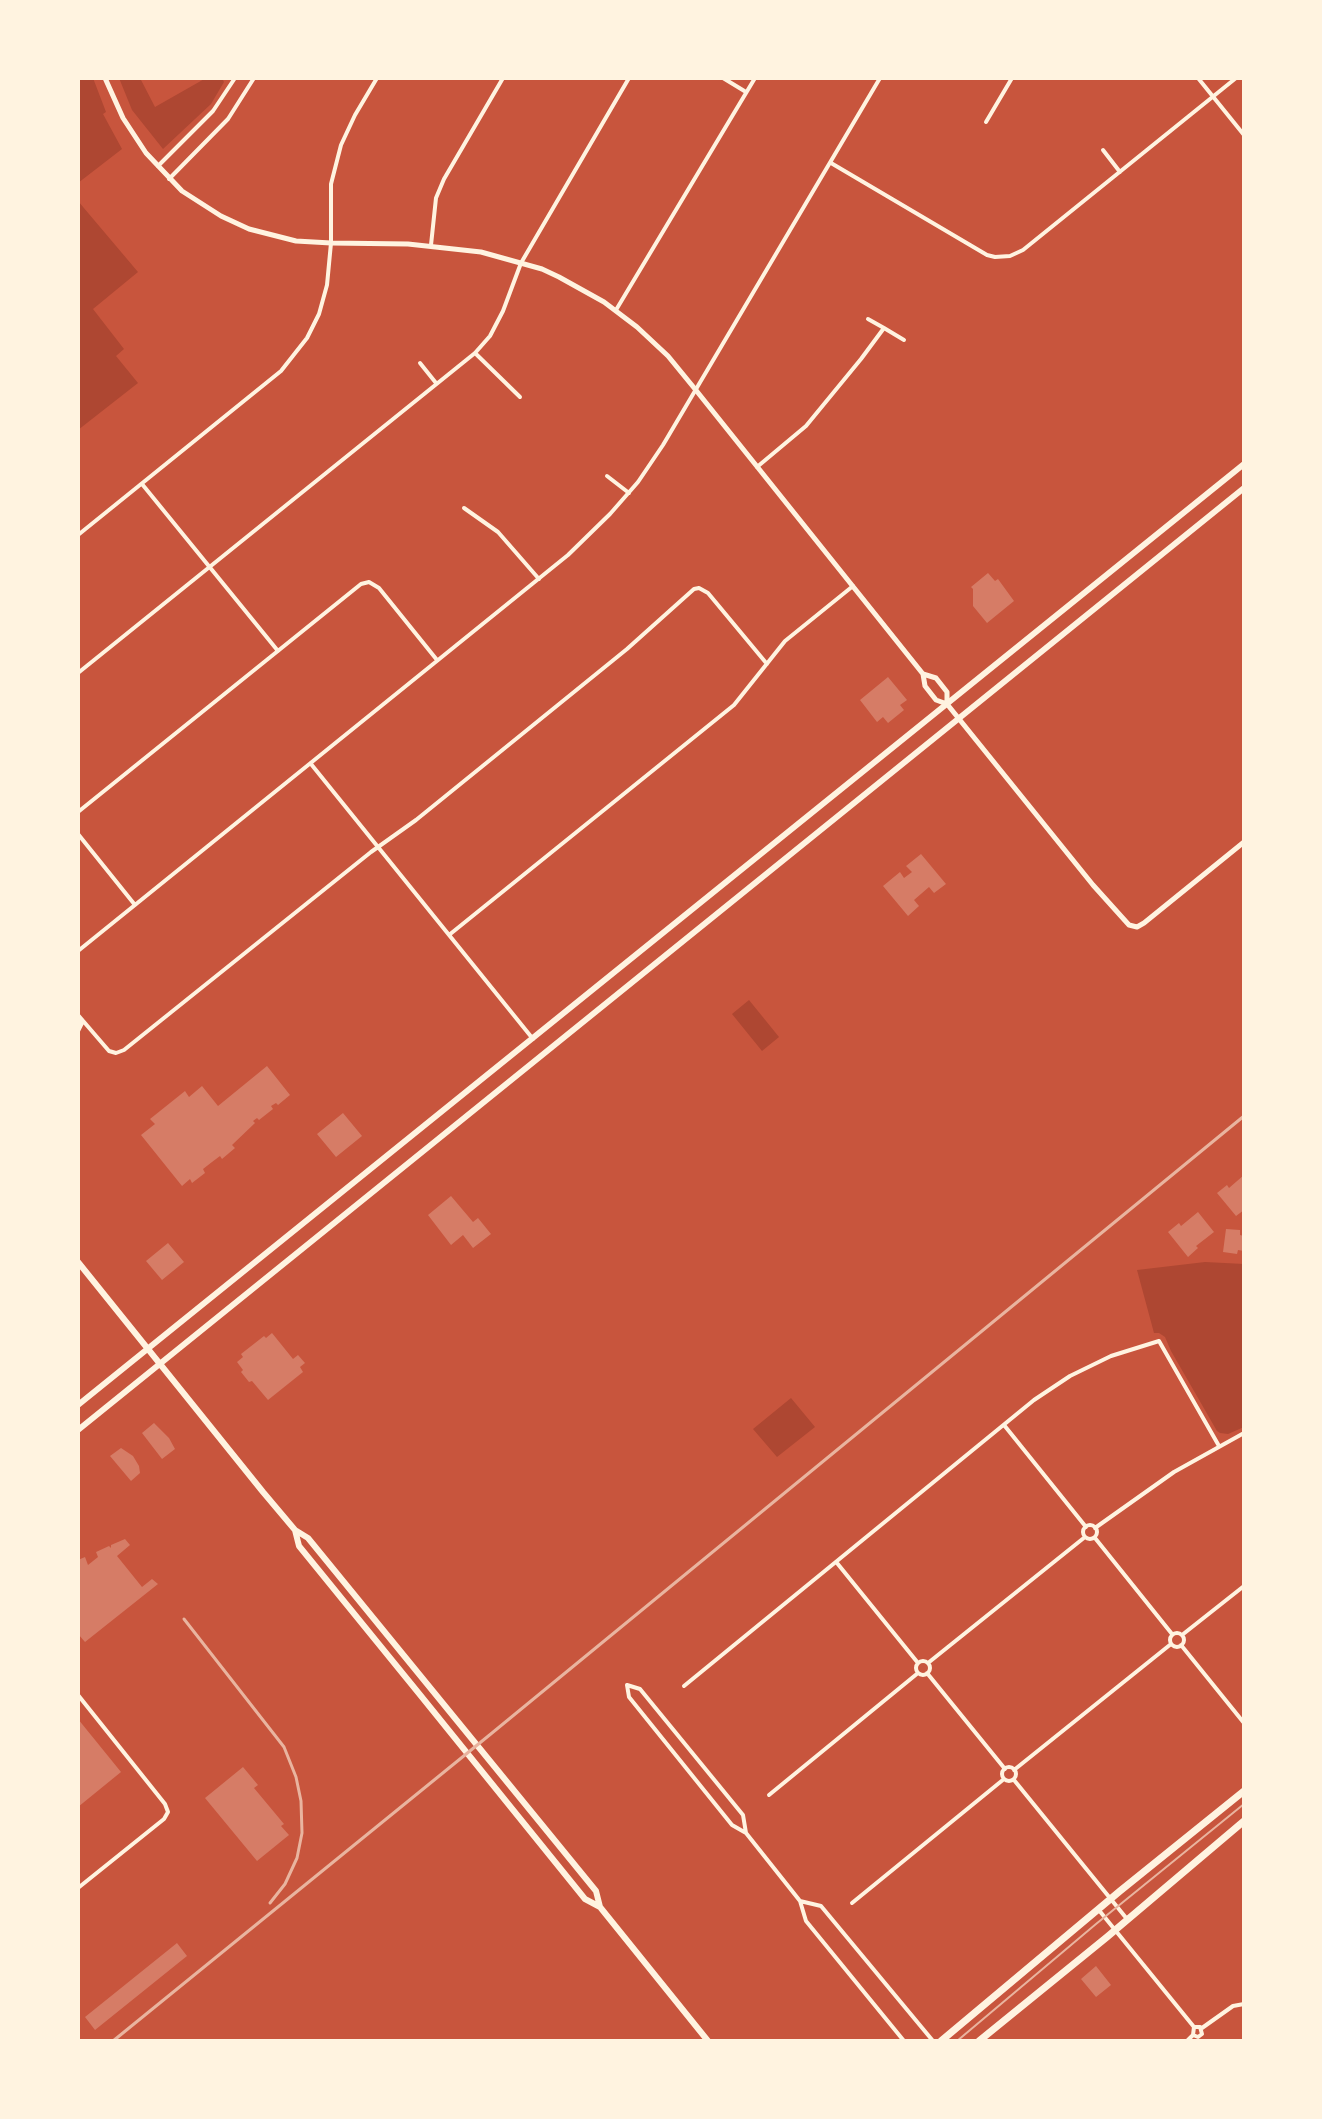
<!DOCTYPE html>
<html>
<head>
<meta charset="utf-8">
<style>
	body { margin:0 }
	#map { position:relative; width:1322px; height:2119px; overflow:hidden; background:#c8553d; font-family:"Alegreya Sans",sans-serif }
	canvas { display:block }
	.frame { position:absolute; inset:0; border:80px solid #fff3e0; pointer-events:none }
</style>
</head>
<body>
<div id="map">
<canvas width="1322" height="2119"></canvas>
<div class="frame"></div>
</div>
<script>
const g = document.querySelector('canvas').getContext('2d');
g.lineJoin = 'round';
function fill(path, color) {
  g.fillStyle = color;
  g.fill(path, 'evenodd');
}
function shape(rows) {
  const path = new Path2D();
  for (const r of rows) {
    if (r.length === 3) {
      path.moveTo(r[0] + r[2], r[1]);
      path.arc(r[0], r[1], r[2], 0, 2 * Math.PI);
      continue;
    }
    path.moveTo(r[0], r[1]);
    for (let i = 2; i < r.length; i += 2) path.lineTo(r[i], r[i + 1]);
  }
  return path;
}
function stroke(path, color, width, dash) {
  g.strokeStyle = color;
  g.lineWidth = width;
  g.lineCap = dash ? 'butt' : 'round';
  g.setLineDash(dash || []);
  g.stroke(path);
}
fill(shape([
	[78,78,93,78,106,112,103,114,122,149,78,183],
	[119,78,140,78,155,107,206,78,222,78,224,82,211,104,163,149,132,110],
	[78,201,138,272,93,309,124,349,116,356,138,383,78,430],
	[749,1000,779,1037,762,1051,732,1014],
	[1205,1262,1244,1264,1244,1427,1228,1434,1220,1433,1217,1431,1171,1351,1165,1337,1159,1333,1154,1333,1137,1270],
	[791,1398,815,1427,777,1457,753,1429]
]), '#ae4732');
fill(shape([
	[988,573,995,581,998,579,1014,601,987,623,973,606,973,589,971,587],
	[888,677,907,700,900,705,904,710,888,723,883,717,877,722,860,700],
	[921,854,946,884,934,893,929,887,914,900,919,906,908,916,883,886,900,872,904,878,912,872,906,866],
	[267,1066,290,1095,278,1105,276,1103,271,1106,273,1109,259,1120,257,1118,253,1121,255,1123,232,1145,235,1148,222,1159,220,1156,212,1162,203,1169,205,1173,192,1183,190,1179,182,1186,141,1135,155,1124,150,1119,185,1091,189,1097,202,1086,218,1106],
	[343,1113,362,1136,336,1157,317,1134],
	[1244,1175,1244,1210,1236,1216,1217,1193,1227,1185,1229,1188],
	[451,1196,473,1222,478,1218,491,1234,473,1248,463,1235,451,1245,428,1215],
	[1198,1212,1214,1232,1196,1246,1198,1248,1188,1257,1168,1232,1179,1223,1181,1226],
	[1226,1229,1240,1230,1240,1235,1244,1236,1244,1251,1238,1250,1237,1254,1223,1252],
	[168,1243,184,1262,162,1280,146,1261],
	[272,1333,293,1359,298,1355,305,1363,300,1367,303,1372,268,1400,252,1381,249,1382,241,1372,243,1370,237,1362,243,1357,241,1354,264,1336,266,1338],
	[154,1423,169,1438,175,1449,162,1459,142,1433],
	[121,1448,133,1456,139,1466,140,1473,131,1481,110,1456],
	[125,1539,130,1545,117,1556,142,1587,152,1579,158,1584,85,1642,78,1634,78,1560,85,1557,88,1565,98,1557,96,1552,109,1546,111,1548,111,1545],
	[78,1719,121,1772,78,1807],
	[243,1767,258,1785,254,1788,284,1824,281,1826,289,1835,257,1861,205,1798],
	[177,1943,187,1956,95,2030,85,2017],
	[1096,1966,1111,1985,1096,1997,1081,1979]
]), '#d67c66');
stroke(shape([
	[723,78,746,92],
	[1198,78,1244,135],
	[986,122,1012,78],
	[1103,150,1120,172],
	[831,163,987,255,995,257,1010,256,1023,250,1236,78],
	[158,166,213,111,235,78],
	[169,179,228,119,254,78],
	[431,245,436,198,444,179,503,78],
	[616,310,755,78],
	[868,319,884,328],
	[475,353,520,397],
	[420,363,436,383],
	[757,467,806,426,861,359,884,328,904,340],
	[607,476,629,493],
	[142,484,278,651],
	[464,508,498,532,539,579],
	[78,535,281,371,307,338,319,314,327,285,331,243,331,184,341,145,355,115,377,78],
	[78,673,475,353,490,336,503,311,521,263,629,78],
	[311,764,533,1039],
	[78,812,361,584,369,582,379,588,437,660],
	[78,834,135,905],
	[449,935,734,705,785,641,853,586],
	[78,951,568,555,610,514,638,482,663,445,880,78],
	[78,1015,109,1051,116,1053,124,1050,371,852,416,820,627,649,694,589,699,588,708,593,767,664],
	[78,1021,83,1021,78,1031],
	[1004,1425,1086,1527],
	[1090,1532,7],
	[1095,1528,1174,1472,1244,1433],
	[1095,1538,1172,1634],
	[837,1563,918,1663],
	[1177,1640,7],
	[1182,1635,1244,1586],
	[1181,1645,1244,1723],
	[923,1668,7],
	[928,1663,1085,1537],
	[927,1673,1005,1769],
	[684,1686,1034,1400,1070,1376,1111,1356,1159,1341,1219,1446],
	[78,1695,165,1804,168,1812,164,1819,78,1888],
	[1009,1774,7],
	[1014,1770,1171,1644],
	[1014,1780,1127,1919],
	[769,1795,918,1673],
	[746,1833,743,1815,640,1689,627,1685,629,1697,732,1825,746,1833,800,1901,806,1921,904,2041],
	[800,1901,821,1906,933,2041],
	[852,1903,1004,1779],
	[1098,1909,1194,2027],
	[1202,2028,1233,2006,1244,2004],
	[1187,2041,1193,2035,1198,2037,1202,2034,1200,2027,1194,2027,1193,2035]
]), '#fff3e0', 4);
stroke(shape([
	[105,78,123,118,146,153,182,191,221,216,249,229,296,241,331,243,408,244,481,252,542,269,559,277,604,302,637,327,668,356,695,389,923,674,925,686,936,700,947,704,1093,885,1129,925,1137,927,1144,923,1244,842],
	[923,674,936,678,947,692,947,704]
]), '#fff3e0', 5);
stroke(shape([
	[78,1262,263,1492,295,1530,308,1538,596,1891,600,1907],
	[78,1405,1244,464],
	[78,1430,1244,488],
	[295,1530,299,1546,421,1696,585,1899,600,1907,708,2041]
]), '#fff3e0', 6);
stroke(shape([
	[941,2041,1120,1891,1244,1791],
	[979,2041,1107,1937,1244,1821]
]), '#fff3e0', 7);
stroke(shape([
	[957,2041,1096,1924,1244,1804]
]), '#e9b49f', 2);
stroke(shape([
	[184,1619,284,1747,296,1777,301,1801,302,1833,297,1858,285,1884,270,1903],
	[113,2041,492,1733,1244,1116]
]), '#e9b49f', 3);
</script>
</body>
</html>
